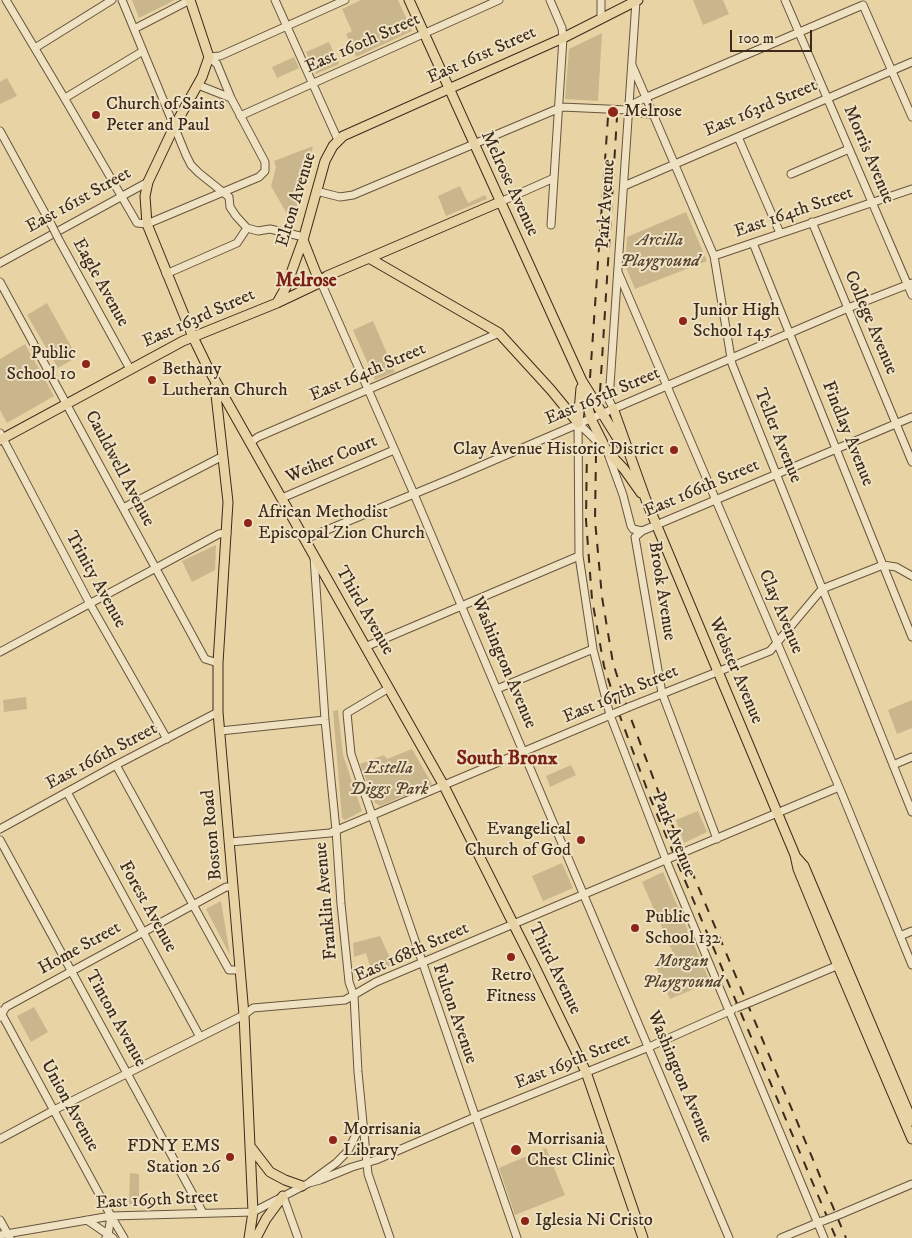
<!DOCTYPE html>
<html>
<head>
<meta charset="utf-8">
<style>
	body { margin:0 }
	#map { position:relative; width:912px; height:1238px; overflow:hidden; background:#e7d3a3; font-family:"IM FELL DW Pica",serif }
	canvas { display:block }
	.scale { position:absolute; left:730px; top:30px; width:82px; height:22px; box-sizing:border-box; border:2px solid #3c2a1c; border-top:0; padding-left:6px; font-size:15px; line-height:18px; white-space:nowrap; color:#3c2a1c; -webkit-text-stroke:4px #efe2c3; paint-order:stroke }
</style>
</head>
<body>
<div id="map">
<canvas width="912" height="1238"></canvas>
<div class="scale">100 m</div>
</div>
<script>
const g = document.querySelector('canvas').getContext('2d');
g.lineJoin = 'round';
function fill(path, color) {
  g.fillStyle = color;
  g.fill(path, 'evenodd');
}
function shape(rows) {
  const path = new Path2D();
  for (const r of rows) {
    path.moveTo(r[0], r[1]);
    for (let i = 2; i < r.length; i += 2) path.lineTo(r[i], r[i + 1]);
  }
  return path;
}
function stroke(path, color, width, dash) {
  g.strokeStyle = color;
  g.lineWidth = width;
  g.lineCap = dash ? 'butt' : 'round';
  g.setLineDash(dash || []);
  g.stroke(path);
}
function label(font, color, halo, rows, align = 'center') {
  g.font = font + ' "IM FELL DW Pica",serif';
  g.lineWidth = 4;
  g.setLineDash([]);
  g.textBaseline = 'middle';
  g.strokeStyle = halo;
  g.fillStyle = color;
  for (const [text, x, y, turn = 0] of rows) {
    g.save();
    g.translate(x, y);
    g.rotate((+turn || 0) * Math.PI / 180);
    g.textAlign = isNaN(turn) ? turn : align;
    if (halo) g.strokeText(text, 0, 0);
    g.fillText(text, 0, 0);
    g.restore();
  }
}
fill(shape([
	[132,0,175,0,139,18],
	[361,0,398,0,412,31,356,57,346,34,352,31,342,9],
	[693,0,723,0,729,14,703,25],
	[602,33,598,101,565,99,569,49],
	[329,42,339,64,316,74,306,52],
	[294,57,299,68,277,78,272,67],
	[7,78,17,96,0,104,0,82],
	[313,146,298,204,295,210,287,214,271,186,276,167,274,161],
	[460,186,468,203,485,195,487,199,446,216,438,196],
	[686,212,707,261,635,289,625,265,627,237],
	[47,303,77,357,58,368,27,315],
	[373,321,395,372,375,380,353,330],
	[25,344,54,396,7,423,0,410,0,359],
	[216,545,215,570,192,582,182,561],
	[26,697,27,709,4,712,3,700],
	[912,700,912,728,897,734,888,710],
	[338,710,343,755,362,811,345,820,342,818,333,711],
	[412,749,432,784,380,806,375,803,360,764,384,755,387,759],
	[571,765,576,775,550,787,546,776],
	[698,811,707,832,684,843,676,820],
	[562,863,573,888,543,901,532,876],
	[663,872,710,982,670,999,655,964,674,955,642,882],
	[221,901,230,955,206,909],
	[380,936,393,965,372,973,366,953,354,957,353,943],
	[34,1007,48,1032,31,1042,17,1016],
	[546,1148,565,1195,515,1215,499,1168],
	[130,1173,139,1174,139,1204,129,1204]
]), '#cab68c');
const minor = shape([
	[6,0,62,94,137,223,147,224,259,177,265,171,265,162,231,98,217,64,209,57],
	[122,0,186,155,191,165,199,173,229,197,230,207,236,216,247,228,258,231,270,229,304,237],
	[275,0,338,140],
	[550,0,562,28,563,38,551,225],
	[785,0,912,295],
	[601,19,601,0],
	[134,29,190,0],
	[35,48,112,0],
	[209,57,220,56,345,0],
	[632,65,714,256,732,364,912,812],
	[198,85,231,98],
	[65,98,143,51],
	[628,110,635,103,647,97,863,5,912,117],
	[240,116,499,0],
	[0,131,52,226],
	[738,137,780,233],
	[791,174,849,149],
	[624,186,912,62],
	[316,191,340,197,353,195,562,107,628,110,634,113,653,114],
	[500,202,554,178],
	[812,222,912,462],
	[59,240,130,369],
	[753,243,912,637],
	[714,256,912,189],
	[0,263,148,182],
	[618,272,842,794,912,965],
	[166,274,237,243,247,228],
	[320,280,414,494,729,1238],
	[0,282,205,659,218,663],
	[613,408,609,400,636,1],
	[578,423,579,556,593,649,610,715,666,860,824,1238],
	[578,423,607,451,623,495,631,526,633,529,642,531],
	[0,433,90,604,167,739],
	[251,442,258,437,499,333],
	[282,498,394,450],
	[123,508,223,456],
	[305,539,455,477,848,308,912,283],
	[314,557,325,720,336,830,341,904,349,982,354,996,358,1072,368,1174,390,1238],
	[365,647,579,556],
	[0,652,219,534,227,533],
	[389,688,347,713,351,754,517,1238],
	[497,689,593,649],
	[629,707,770,651,822,589,883,565,896,567,912,576],
	[220,731,325,720],
	[116,765,229,970,240,970],
	[893,765,912,757],
	[67,792,200,1037],
	[0,829,116,765,218,712],
	[717,839,662,693,635,537,642,531,912,417],
	[0,840,203,1213],
	[230,842,330,833,613,714],
	[689,850,839,787],
	[900,936,912,931],
	[751,1002,841,964],
	[0,1011,111,1216,108,1235,106,1238],
	[0,1017,6,1007,226,887,233,887],
	[0,1139,54,1110,244,1015,253,1008,345,1000,376,982,670,858],
	[310,1182,336,1163,348,1151,362,1122],
	[283,1196,298,1238],
	[841,1214,912,1184],
	[111,1216,124,1238],
	[0,1220,10,1238],
	[87,1220,113,1238],
	[0,1235,111,1216,253,1212,309,1183,320,1180,352,1167,376,1160,480,1115,649,1047,732,1010],
	[781,1238,822,1221]
]);
const major = shape([
	[190,0,209,57,202,77,174,127,148,182,145,196,147,224,193,337,208,368,444,786,534,965,586,1072,643,1238],
	[409,0,582,381,625,450],
	[303,240,316,273,320,280],
	[369,258,499,333,551,390,578,423],
	[277,303,286,287,303,240,325,161,333,146,343,136,563,38,638,0],
	[215,386,228,502,218,663,218,712,244,1015,253,1212,249,1238],
	[583,388,591,419,607,451,624,469,641,493],
	[613,408,646,500,795,855,798,869,835,959,912,1139],
	[578,423,581,388],
	[0,440,183,341,277,303,315,285,327,276,500,202],
	[796,857,804,866,912,1121],
	[250,1146,270,1172,285,1180,302,1186],
	[256,1238,266,1219,283,1196]
]);
stroke(minor, '#67543e', 9);
stroke(major, '#3c2a1c', 11);
stroke(minor, '#efe2c3', 7);
stroke(major, '#e7d3a3', 9);
stroke(shape([
	[590,378,608,117],
	[600,392,617,117],
	[587,446,586,520,592,599,604,666,621,719,651,800,836,1238],
	[596,454,595,520,602,597,613,663,630,716,660,796,846,1238]
]), '#3c2a1c', 2, [9, 9]);
const minorBridge = shape([
	[52,226,59,240],
	[615,713,629,707],
	[670,858,689,850],
	[736,1008,751,1002],
	[823,1221,841,1214]
]);
stroke(minorBridge, '#67543e', 9, []);
stroke(minorBridge, '#efe2c3', 7);
for (const [x, y, r, color] of [
	[613,112,6,"#8f2418"],
	[96,115,5,"#8f2418"],
	[683,321,5,"#8f2418"],
	[86,364,5,"#8f2418"],
	[152,380,5,"#8f2418"],
	[674,450,5,"#8f2418"],
	[248,523,5,"#8f2418"],
	[581,840,5,"#8f2418"],
	[635,928,5,"#8f2418"],
	[511,957,5,"#8f2418"],
	[333,1140,5,"#8f2418"],
	[516,1150,6,"#8f2418"],
	[230,1157,5,"#8f2418"],
	[525,1221,5,"#8f2418"]
]) {
  const dot = new Path2D();
  dot.arc(x, y, r, 0, 2 * Math.PI);
  g.fillStyle = color;
  g.fill(dot);
  stroke(dot, '#efe2c3', 2);
}
label('18px', '#3c2a1c', '#efe2c3', [
	["East 160th Street",363,44,-24],
	["East 161st Street",482,56,-24],
	["East 163rd Street",761,109,-23],
	["Morris Avenue",868,155,67],
	["Melrose Avenue",509,184,65],
	["Elton Avenue",297,200,-73],
	["East 161st Street",79,201,-29],
	["Park Avenue",607,204,-86],
	["East 164th Street",794,213,-19],
	["Eagle Avenue",100,283,61],
	["East 163rd Street",199,319,-24],
	["College Avenue",870,323,67],
	["East 164th Street",368,373,-23],
	["East 165th Street",603,397,-23],
	["Findlay Avenue",847,434,68],
	["Teller Avenue",777,436,68],
	["Weiher Court",332,460,-23],
	["Cauldwell Avenue",119,469,62],
	["East 166th Street",702,489,-23],
	["Trinity Avenue",95,580,61],
	["Brook Avenue",661,591,81],
	["Third Avenue",364,611,60],
	["Clay Avenue",780,612,67],
	["Washington Avenue",503,663,67],
	["Webster Avenue",735,671,67],
	["East 167th Street",621,695,-23],
	["East 166th Street",102,757,-28],
	["Boston Road",213,835,-95],
	["Park Avenue",673,835,68],
	["Franklin Avenue",327,901,-95],
	["Forest Avenue",147,907,61],
	["Home Street",80,949,-29],
	["East 168th Street",412,953,-24],
	["Third Avenue",554,969,64],
	["Fulton Avenue",454,1014,71],
	["Tinton Avenue",115,1019,61],
	["East 169th Street",573,1062,-22],
	["Washington Avenue",679,1077,67],
	["Union Avenue",69,1106,61],
	["East 169th Street",157,1201,-3]
]);
label('18px', '#3c2a1c', '#efe2c3', [
	["Church of Saints",106,105],
	["Peter and Paul",106,126],
	["Melrose",624,112],
	["Junior High",693,311],
	["School 145",693,332],
	["Public",76,354,"right"],
	["School 10",76,375,"right"],
	["Bethany",162,370],
	["Lutheran Church",162,391],
	["Clay Avenue Historic District",664,450,"right"],
	["African Methodist",258,513],
	["Episcopal Zion Church",258,534],
	["Evangelical",571,830,"right"],
	["Church of God",571,851,"right"],
	["Public",645,918],
	["School 132",645,939],
	["Retro",511,976,"center"],
	["Fitness",511,997,"center"],
	["Morrisania",343,1130],
	["Library",343,1151],
	["Morrisania",527,1140],
	["Chest Clinic",527,1161],
	["FDNY EMS",220,1147,"right"],
	["Station 26",220,1168,"right"],
	["Iglesia Ni Cristo",535,1221]
], 'left');
label('italic 18px', '#584632', '#efe2c3', [
	["Arcilla",660,241],
	["Playground",660,262],
	["Estella",389,769],
	["Diggs Park",389,790],
	["Morgan",682,962],
	["Playground",682,983]
]);
label('bold 19px', '#7a1f14', '#efe2c3', [
	["Melrose",306,282]
]);
label('bold 20px', '#7a1f14', '#efe2c3', [
	["South Bronx",507,760]
]);
</script>
</body>
</html>
